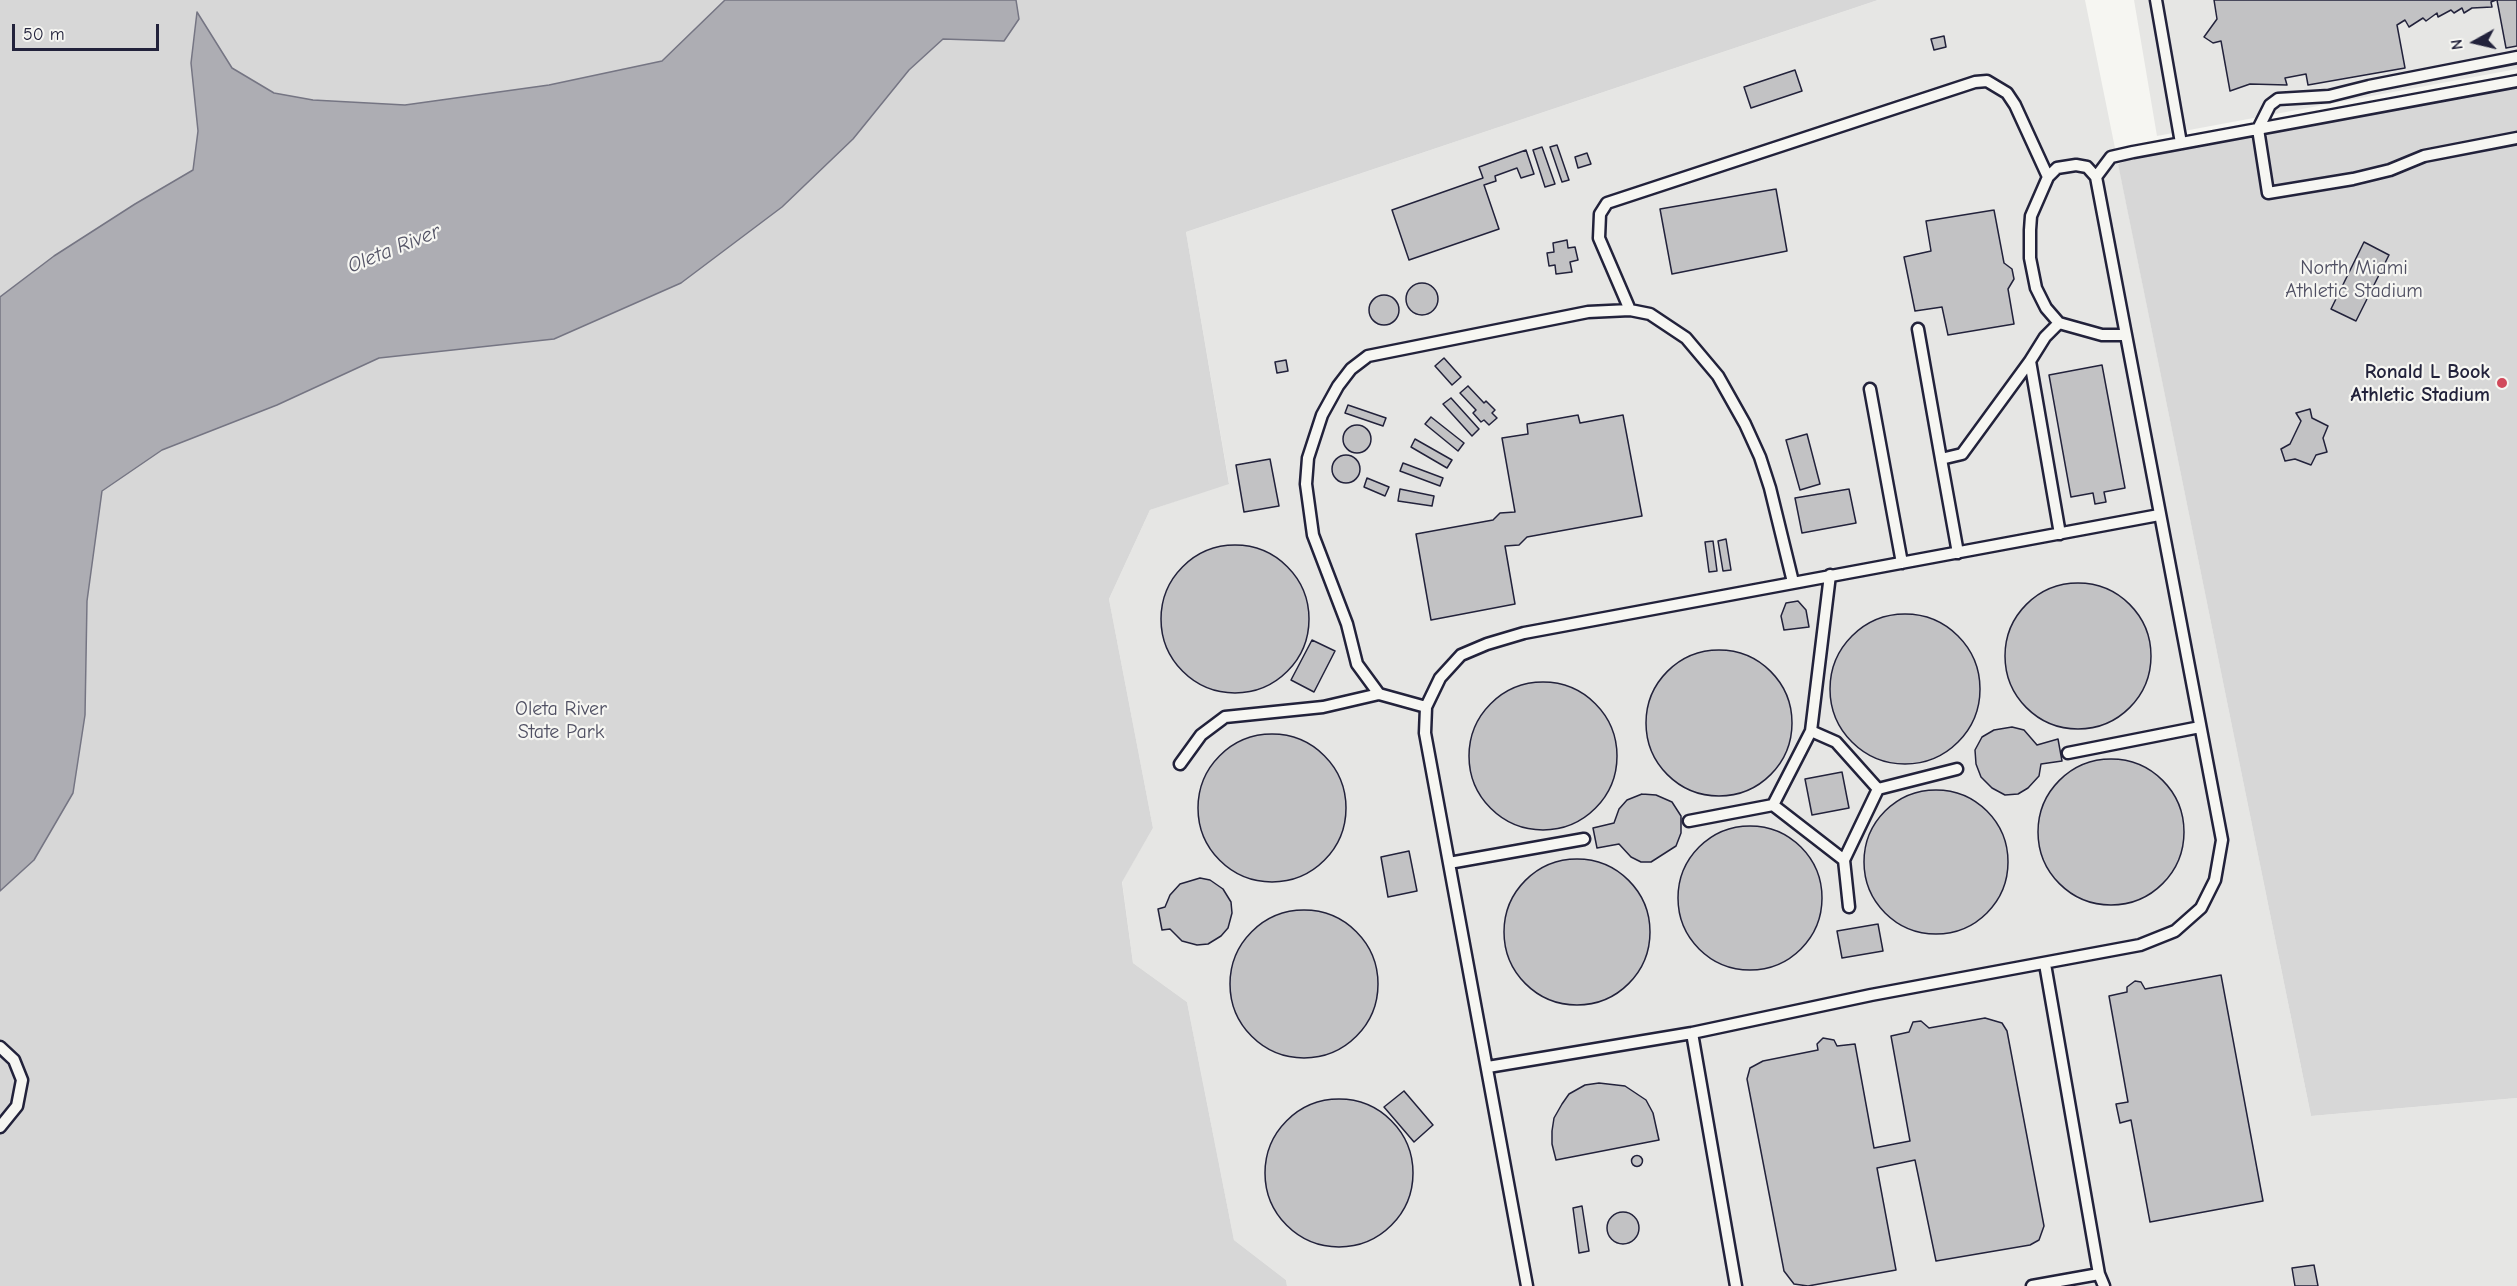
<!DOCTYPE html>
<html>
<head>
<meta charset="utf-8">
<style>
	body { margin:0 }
	#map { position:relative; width:2517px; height:1286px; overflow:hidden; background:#f6f6f2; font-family:"Comic Neue",sans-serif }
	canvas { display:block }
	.north { position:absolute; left:2445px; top:12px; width:60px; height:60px; -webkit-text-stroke:4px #f6f6f2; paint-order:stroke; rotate:262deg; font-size:16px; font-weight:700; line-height:24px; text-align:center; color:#22223b }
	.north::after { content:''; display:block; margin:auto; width:21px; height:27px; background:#22223b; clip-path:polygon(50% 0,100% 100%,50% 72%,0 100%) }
	.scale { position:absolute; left:12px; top:24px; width:147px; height:27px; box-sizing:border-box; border:3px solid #22223b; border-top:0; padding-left:8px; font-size:18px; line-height:21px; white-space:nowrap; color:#22223b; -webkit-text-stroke:4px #f6f6f2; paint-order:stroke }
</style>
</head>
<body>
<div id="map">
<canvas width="2517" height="1286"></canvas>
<div class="north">N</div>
<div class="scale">50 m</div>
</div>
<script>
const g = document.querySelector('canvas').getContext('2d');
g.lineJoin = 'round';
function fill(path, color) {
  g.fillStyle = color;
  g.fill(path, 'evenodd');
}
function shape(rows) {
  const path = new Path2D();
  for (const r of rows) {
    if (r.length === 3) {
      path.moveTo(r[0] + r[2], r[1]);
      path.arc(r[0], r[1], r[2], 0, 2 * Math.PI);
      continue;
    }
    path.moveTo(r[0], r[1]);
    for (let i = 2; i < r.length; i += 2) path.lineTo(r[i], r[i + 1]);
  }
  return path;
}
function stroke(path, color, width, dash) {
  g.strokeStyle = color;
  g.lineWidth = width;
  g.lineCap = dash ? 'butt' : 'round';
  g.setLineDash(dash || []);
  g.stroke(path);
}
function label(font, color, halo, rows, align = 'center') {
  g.font = font + ' "Comic Neue",sans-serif';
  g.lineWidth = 4.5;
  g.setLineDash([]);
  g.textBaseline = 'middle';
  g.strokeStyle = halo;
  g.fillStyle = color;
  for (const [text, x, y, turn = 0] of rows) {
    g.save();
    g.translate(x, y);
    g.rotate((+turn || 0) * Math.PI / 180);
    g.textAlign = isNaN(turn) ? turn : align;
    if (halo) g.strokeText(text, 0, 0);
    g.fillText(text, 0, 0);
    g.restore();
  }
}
fill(shape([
	[1878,0,2085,0,2311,1116,2517,1098,2517,1286,1287,1286,1286,1280,1234,1240,1187,1002,1133,963,1122,881,1153,828,1109,599,1150,510,1229,483,1186,232],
	[2134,0,2517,0,2517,69,2157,136]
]), '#e6e6e4');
fill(shape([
	[0,0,1878,0,1186,232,1229,484,1150,510,1109,599,1153,828,1122,882,1133,963,1187,1002,1234,1240,1286,1280,1287,1286,0,1286],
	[2517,81,2517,1098,2311,1116,2118,164,2162,146]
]), '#d7d7d7');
const water = shape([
	[725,0,1016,0,1019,19,1004,41,943,39,909,70,853,139,782,207,681,283,554,339,379,358,277,405,162,450,102,491,87,601,85,715,73,793,34,860,0,891,0,297,54,256,135,204,193,170,198,131,191,63,197,12,232,68,274,93,313,100,405,105,549,85,662,61,725,0]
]);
fill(water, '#adadb3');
stroke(water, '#757583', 1.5);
const building = shape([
	[2214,0,2496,0,2491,2,2492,7,2472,8,2464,13,2462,8,2454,13,2451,10,2438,17,2437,13,2426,21,2423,18,2409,27,2405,20,2397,25,2405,68,2308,85,2306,74,2285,78,2287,85,2250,84,2230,91,2221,41,2213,43,2204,37,2217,19,2214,0],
	[2497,0,2517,0,2517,46,2506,48,2497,0],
	[1944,36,1946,47,1934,50,1931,39,1944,36],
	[1795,70,1802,91,1751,108,1744,87,1795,70],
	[1557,145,1569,180,1562,182,1550,147,1557,145],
	[1542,147,1555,184,1545,187,1533,150,1542,147],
	[1526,150,1534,174,1521,178,1517,168,1495,176,1496,181,1484,185,1499,229,1409,260,1392,210,1483,178,1479,167,1526,150],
	[1587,153,1591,164,1578,168,1575,157,1587,153],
	[1776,189,1787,251,1672,274,1660,209,1776,189],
	[1994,210,2004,263,2012,269,2014,279,2008,289,2014,324,1948,335,1942,307,1915,311,1904,257,1931,251,1926,221,1994,210],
	[1567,240,1568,248,1575,247,1578,260,1570,262,1572,272,1556,274,1555,265,1549,266,1547,253,1554,252,1553,243,1567,240],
	[2364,242,2389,255,2356,321,2331,309,2364,242],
	[1422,299,16],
	[1384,310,15],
	[1444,358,1461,377,1452,385,1435,366,1444,358],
	[1286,360,1288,371,1277,373,1275,362,1286,360],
	[2102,365,2125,488,2104,492,2106,502,2095,504,2093,493,2071,497,2049,375,2102,365],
	[1468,386,1484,403,1486,401,1495,410,1492,413,1497,418,1489,425,1484,420,1481,422,1473,413,1476,410,1460,393,1468,386],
	[1451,398,1479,429,1472,436,1443,404,1451,398],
	[1348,405,1386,418,1383,426,1345,413,1348,405],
	[2310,409,2312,418,2328,426,2323,438,2327,452,2316,455,2311,465,2295,459,2285,461,2281,449,2290,444,2301,421,2296,413,2310,409],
	[1578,415,1580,423,1623,415,1642,516,1527,537,1519,545,1505,546,1515,604,1431,620,1416,534,1493,520,1500,513,1515,512,1502,438,1528,434,1527,424,1578,415],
	[1431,417,1464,443,1458,451,1425,424,1431,417],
	[1357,439,14],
	[1807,434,1820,484,1800,490,1786,440,1807,434],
	[1415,439,1452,460,1447,468,1411,447,1415,439],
	[1346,469,14],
	[1270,459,1279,506,1244,512,1236,465,1270,459],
	[1403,463,1443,478,1440,486,1400,471,1403,463],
	[1367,478,1389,487,1385,496,1364,487,1367,478],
	[1400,489,1434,496,1432,506,1398,501,1400,489],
	[1849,489,1856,523,1802,533,1795,498,1849,489],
	[1726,539,1731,570,1723,571,1718,541,1726,539],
	[1713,541,1717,571,1709,572,1705,542,1713,541],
	[1235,619,74],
	[2078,656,73],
	[1798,601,1806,610,1809,627,1784,630,1781,616,1786,603,1798,601],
	[1905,689,75],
	[1312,640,1335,651,1314,692,1291,680,1312,640],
	[1719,723,73],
	[1543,756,74],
	[2012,727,2024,730,2037,745,2058,739,2062,761,2041,764,2039,776,2028,788,2018,794,2005,795,1992,788,1981,777,1976,764,1975,750,1982,737,1994,730,2012,727],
	[1272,808,74],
	[2111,832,73],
	[1842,772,1849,808,1812,815,1805,779,1842,772],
	[1936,862,72],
	[1642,794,1656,795,1672,802,1681,816,1681,833,1676,846,1651,862,1641,862,1631,857,1619,844,1597,848,1593,828,1614,823,1619,809,1627,800,1642,794],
	[1750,898,72],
	[1409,851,1417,891,1388,897,1381,857,1409,851],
	[1577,932,73],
	[1200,878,1210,880,1223,889,1231,902,1232,913,1228,928,1221,936,1208,944,1197,945,1182,941,1170,929,1162,930,1158,909,1165,907,1170,895,1180,884,1200,878],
	[1304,984,74],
	[1878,924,1883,951,1842,958,1837,931,1878,924],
	[2221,975,2263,1201,2150,1222,2131,1120,2120,1123,2116,1104,2128,1102,2109,996,2127,992,2127,987,2135,981,2141,982,2145,989,2221,975],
	[1985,1018,2002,1023,2007,1031,2044,1226,2039,1240,2030,1245,1936,1261,1915,1160,1877,1168,1896,1270,1808,1286,1794,1284,1784,1271,1747,1079,1750,1068,1763,1061,1818,1050,1817,1044,1823,1038,1834,1040,1837,1046,1855,1044,1874,1148,1910,1141,1891,1036,1909,1032,1913,1022,1921,1021,1929,1028,1985,1018],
	[1599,1083,1625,1086,1646,1100,1653,1113,1659,1140,1556,1160,1552,1144,1552,1131,1554,1118,1562,1104,1569,1094,1585,1085,1599,1083],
	[1404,1091,1433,1125,1414,1142,1384,1107,1404,1091],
	[1339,1173,74],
	[1637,1161,5.5],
	[1582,1206,1589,1251,1579,1253,1573,1208,1582,1206],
	[1623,1228,16],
	[2314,1265,2318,1286,2295,1286,2292,1268,2314,1265]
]);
fill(building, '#c2c2c4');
stroke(building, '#22223b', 1.5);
const lane = shape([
	[2156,0,2181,143],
	[2517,57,2369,86,2329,96,2278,99,2270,105,2258,129,2268,193,2353,179,2390,170,2424,156,2517,138],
	[2096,177,2111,157,2133,152,2517,81],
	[1918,329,1941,459],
	[2030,361,2045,337,2059,323,2102,335,2125,335],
	[1870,389,1902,563],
	[1958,553,1941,459,1962,454,2030,361,2060,534],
	[1793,582,1770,488,1760,457,1745,424,1718,376,1686,338,1650,314,1630,310,1599,238,1600,214,1607,203,1975,82,1987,81,2007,93,2015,105,2048,177],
	[1426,707,1379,694,1357,664,1347,624,1313,535,1306,484,1308,458,1322,415,1338,386,1351,369,1368,356,1588,312,1630,310],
	[1811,731,1836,742,1878,789],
	[2068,753,2200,727],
	[1180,764,1201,735,1225,717,1323,707,1379,694],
	[1773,805,1844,860],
	[1689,821,1773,805,1811,731,1830,575],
	[1449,863,1584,839],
	[1849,907,1844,860,1878,789,1957,769],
	[2045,964,2099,1274,2104,1286],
	[1692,1033,1736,1286],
	[0,1047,14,1060,22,1080,17,1106,0,1127],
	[1488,1067,1692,1033,1871,995,2140,945,2175,931,2201,908,2215,880,2222,840,2096,177,2087,167,2076,165,2057,168,2048,177,2031,216,2030,230,2030,258,2036,288,2046,308,2059,323],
	[1527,1286,1425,733,1426,707,1440,678,1461,655,1487,644,1524,633,2159,515],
	[2032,1286,2099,1274]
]);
stroke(lane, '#22223b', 15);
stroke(lane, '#f6f6f2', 10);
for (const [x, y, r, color] of [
	[2502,383,6,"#d1495b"]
]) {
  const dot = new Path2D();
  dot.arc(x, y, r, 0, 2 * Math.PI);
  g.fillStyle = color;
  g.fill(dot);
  stroke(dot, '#f6f6f2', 2);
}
label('20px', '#4f4f62', '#f6f6f2', [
	["North Miami",2354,268],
	["Athletic Stadium",2354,291],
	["Oleta River",561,709],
	["State Park",561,732]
]);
label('bold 20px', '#22223b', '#f6f6f2', [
	["Ronald L Book",2490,372],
	["Athletic Stadium",2490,395]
], 'right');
label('italic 21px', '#535365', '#f6f6f2', [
	["Oleta River",394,249,-22]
]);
</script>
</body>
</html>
